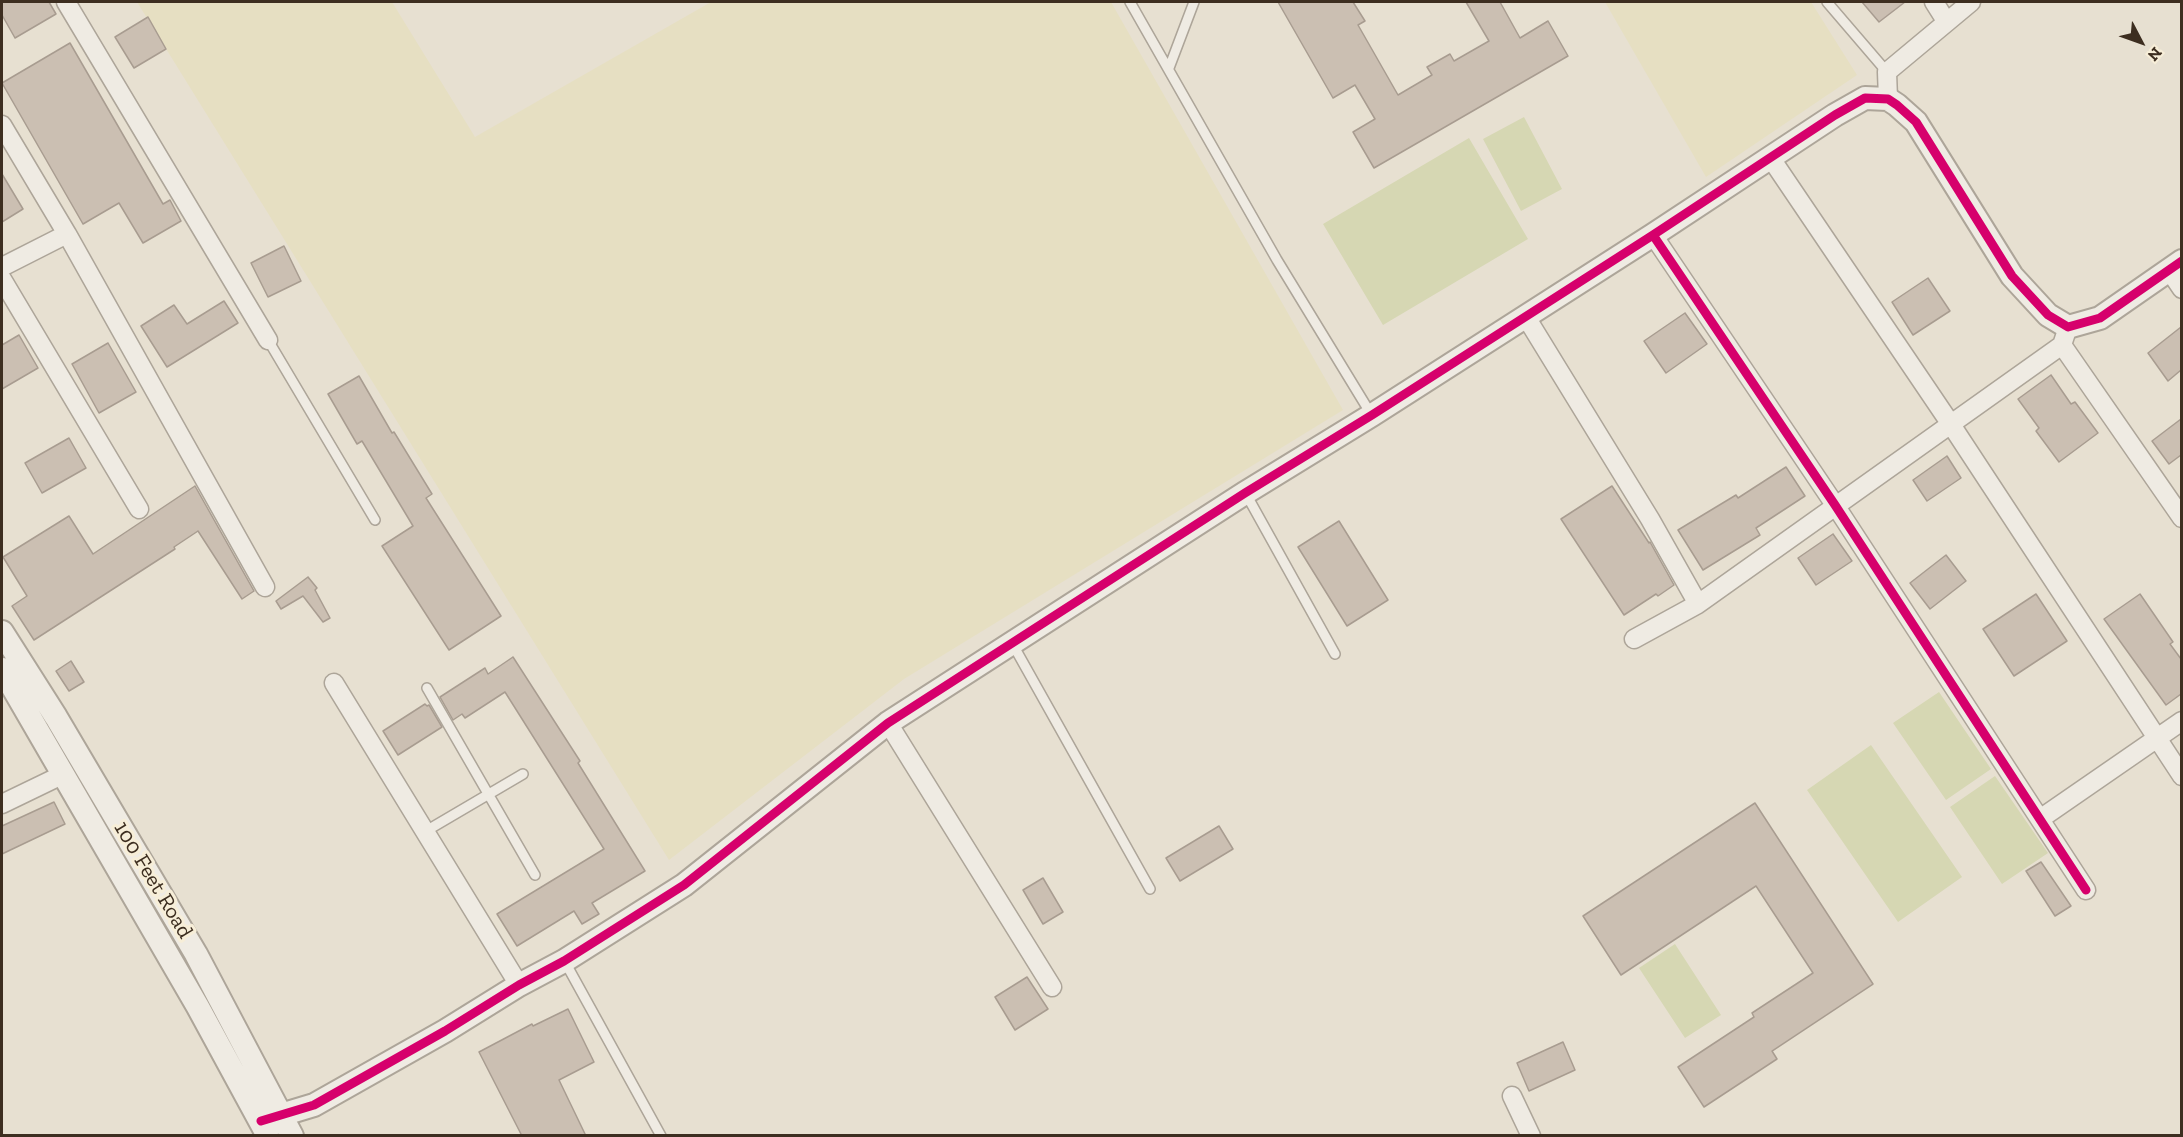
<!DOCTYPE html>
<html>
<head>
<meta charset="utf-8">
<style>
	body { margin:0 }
	#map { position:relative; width:2183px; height:1137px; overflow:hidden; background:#e7e0d1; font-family:"Zilla Slab",serif }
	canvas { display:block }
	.frame { position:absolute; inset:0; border:3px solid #3d2e20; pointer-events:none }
	.north { position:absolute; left:2111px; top:12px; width:60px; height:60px; -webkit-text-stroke:4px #f7eed8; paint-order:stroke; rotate:131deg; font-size:16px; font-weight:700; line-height:24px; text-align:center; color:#3d2e20 }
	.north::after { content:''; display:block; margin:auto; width:21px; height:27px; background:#3d2e20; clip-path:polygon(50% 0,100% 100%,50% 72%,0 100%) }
</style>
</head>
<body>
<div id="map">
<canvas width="2183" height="1137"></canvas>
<div class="frame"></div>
<div class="north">N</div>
</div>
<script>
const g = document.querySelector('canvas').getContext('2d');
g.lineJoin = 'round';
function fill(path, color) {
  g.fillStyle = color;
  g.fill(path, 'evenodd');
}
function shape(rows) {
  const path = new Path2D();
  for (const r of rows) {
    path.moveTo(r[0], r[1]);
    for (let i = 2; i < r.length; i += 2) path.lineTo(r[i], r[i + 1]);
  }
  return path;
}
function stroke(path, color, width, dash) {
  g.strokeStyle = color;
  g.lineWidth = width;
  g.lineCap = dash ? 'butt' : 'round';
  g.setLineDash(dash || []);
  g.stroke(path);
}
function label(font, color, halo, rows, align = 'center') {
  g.font = font + ' "Zilla Slab",serif';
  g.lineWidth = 6;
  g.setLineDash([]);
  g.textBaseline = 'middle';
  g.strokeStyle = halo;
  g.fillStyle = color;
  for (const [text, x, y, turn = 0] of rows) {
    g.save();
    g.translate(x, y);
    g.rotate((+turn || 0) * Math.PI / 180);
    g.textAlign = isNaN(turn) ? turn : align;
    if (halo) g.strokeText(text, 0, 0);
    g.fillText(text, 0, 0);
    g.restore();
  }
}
fill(shape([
	[137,2,392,2,475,137,711,2,1111,2,1343,410,904,679,669,860],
	[1605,2,1811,2,1857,75,1706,177]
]), '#e6dfc2');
fill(shape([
	[1524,117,1562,189,1521,211,1483,139],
	[1469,138,1528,239,1383,325,1323,224],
	[1939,692,1991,769,1946,800,1893,723],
	[1871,745,1962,877,1898,922,1807,790],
	[1995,776,2048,853,2002,884,1950,807],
	[1675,944,1721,1015,1685,1038,1639,968]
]), '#d6d7b3');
const building = shape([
	[2,2,49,2,56,14,15,38,2,15,2,2],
	[1278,2,1353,2,1365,21,1358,25,1398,95,1432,75,1427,67,1450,54,1454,61,1489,41,1466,2,1500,2,1520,38,1548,21,1568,56,1374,168,1353,132,1375,119,1355,85,1333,98,1278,2],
	[1862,2,1905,2,1879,22,1862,2],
	[148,17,166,49,134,68,115,37,148,17],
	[70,43,163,204,170,200,181,221,143,243,119,203,83,224,2,83,70,43],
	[2,174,23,209,2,222,2,174],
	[284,246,301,281,268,297,251,263,284,246],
	[1928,278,1950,311,1913,335,1892,302,1928,278],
	[224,301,238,323,167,367,141,326,174,305,187,324,224,301],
	[1685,313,1707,344,1666,373,1644,341,1685,313],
	[2181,327,2181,370,2168,381,2148,353,2181,327],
	[19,335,38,368,2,389,2,345,19,335],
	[108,343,136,392,99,413,72,364,108,343],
	[2051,375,2071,404,2075,402,2098,433,2059,462,2036,431,2039,428,2018,399,2051,375],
	[359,376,392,433,394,432,432,494,426,498,501,616,449,650,382,546,413,526,362,441,357,444,328,394,359,376],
	[2181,419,2181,455,2169,464,2152,441,2181,419],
	[69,438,86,468,42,493,25,463,69,438],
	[1947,456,1961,478,1927,501,1913,480,1947,456],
	[1786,467,1805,496,1756,528,1760,535,1703,570,1678,530,1736,495,1738,498,1786,467],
	[195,486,254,591,242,599,198,531,174,547,175,549,34,640,12,606,27,596,3,557,69,516,93,554,195,486],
	[1612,486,1649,543,1650,542,1674,585,1658,596,1656,594,1624,615,1561,519,1612,486],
	[1339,521,1388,600,1347,626,1298,547,1339,521],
	[1833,534,1852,561,1816,585,1798,558,1833,534],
	[1946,555,1966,581,1930,609,1910,583,1946,555],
	[308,577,317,588,315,590,330,618,323,622,303,596,281,609,276,601,308,577],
	[2036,594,2067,641,2014,676,1983,629,2036,594],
	[2140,594,2173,642,2170,644,2181,659,2181,694,2166,705,2104,619,2140,594],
	[513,657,580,761,578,763,645,871,592,903,599,914,582,924,574,911,517,946,497,914,604,849,505,692,465,718,462,714,453,720,440,697,485,668,488,674,513,657],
	[71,661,84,682,69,691,56,671,71,661],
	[425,704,427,706,429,705,442,727,398,755,383,731,425,704],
	[54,802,65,824,2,854,2,826,54,802],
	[1755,803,1873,984,1772,1051,1777,1059,1704,1107,1678,1067,1754,1017,1752,1013,1813,973,1756,886,1621,975,1583,916,1755,803],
	[1219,826,1233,849,1180,881,1166,858,1219,826],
	[2041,862,2071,906,2055,916,2026,871,2041,862],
	[1043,878,1063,912,1043,924,1023,890,1043,878],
	[1027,977,1048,1009,1015,1030,995,997,1027,977],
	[568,1009,594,1062,559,1080,586,1136,522,1136,479,1052,532,1024,533,1026,568,1009],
	[1563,1042,1575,1070,1529,1091,1517,1063,1563,1042]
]);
fill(building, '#cbbfb2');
stroke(building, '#a89c90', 1.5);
const service = shape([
	[1130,2,1277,260,1371,414],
	[1827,2,1887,72],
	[1169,68,1194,2],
	[268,340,375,520],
	[1246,494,1335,654],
	[1012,643,1150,889],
	[427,688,535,875],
	[426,831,523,774],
	[565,962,661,1136]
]);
const minor = shape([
	[66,2,268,340],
	[1934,2,1946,21],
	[1888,99,1887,72,1971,2],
	[2,125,67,234,265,587],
	[1770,157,1950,423,2182,776],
	[1653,235,1835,505,2086,890],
	[2,267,67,234],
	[2169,270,2182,289],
	[2,279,139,509],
	[1526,317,1650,519,1698,604],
	[2062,345,2182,518],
	[1634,639,1698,604,2062,345,2068,327],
	[334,683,519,985],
	[888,723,1052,987],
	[2,804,64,774],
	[2040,819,2182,721],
	[1512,1096,1531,1136]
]);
const tertiary = shape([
	[2,632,56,717,196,954,292,1136],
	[2,669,198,1007,267,1134],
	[261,1121,314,1105,445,1031,519,985,564,961,684,885,888,723,1245,493,1372,415,1653,235,1835,115,1865,98,1888,99,1897,105,1916,122,2012,276,2048,315,2068,327,2100,318,2182,261]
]);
stroke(service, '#ada599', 12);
stroke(minor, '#ada599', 21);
stroke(tertiary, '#ada599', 26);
stroke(service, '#efebe3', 9);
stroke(minor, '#efebe3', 18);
stroke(tertiary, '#efebe3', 22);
stroke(shape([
	[1653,235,1835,505,2086,890],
	[261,1121,314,1105,445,1031,519,985,564,961,684,885,888,723,1245,493,1372,415,1653,235,1835,115,1865,98,1888,99,1897,105,1916,122,2012,276,2048,315,2068,327,2100,318,2182,261]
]), '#d6006c', 9);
label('22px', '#3d2e20', '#f7eed8', [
	["100 Feet Road",153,880,59]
]);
</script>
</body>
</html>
